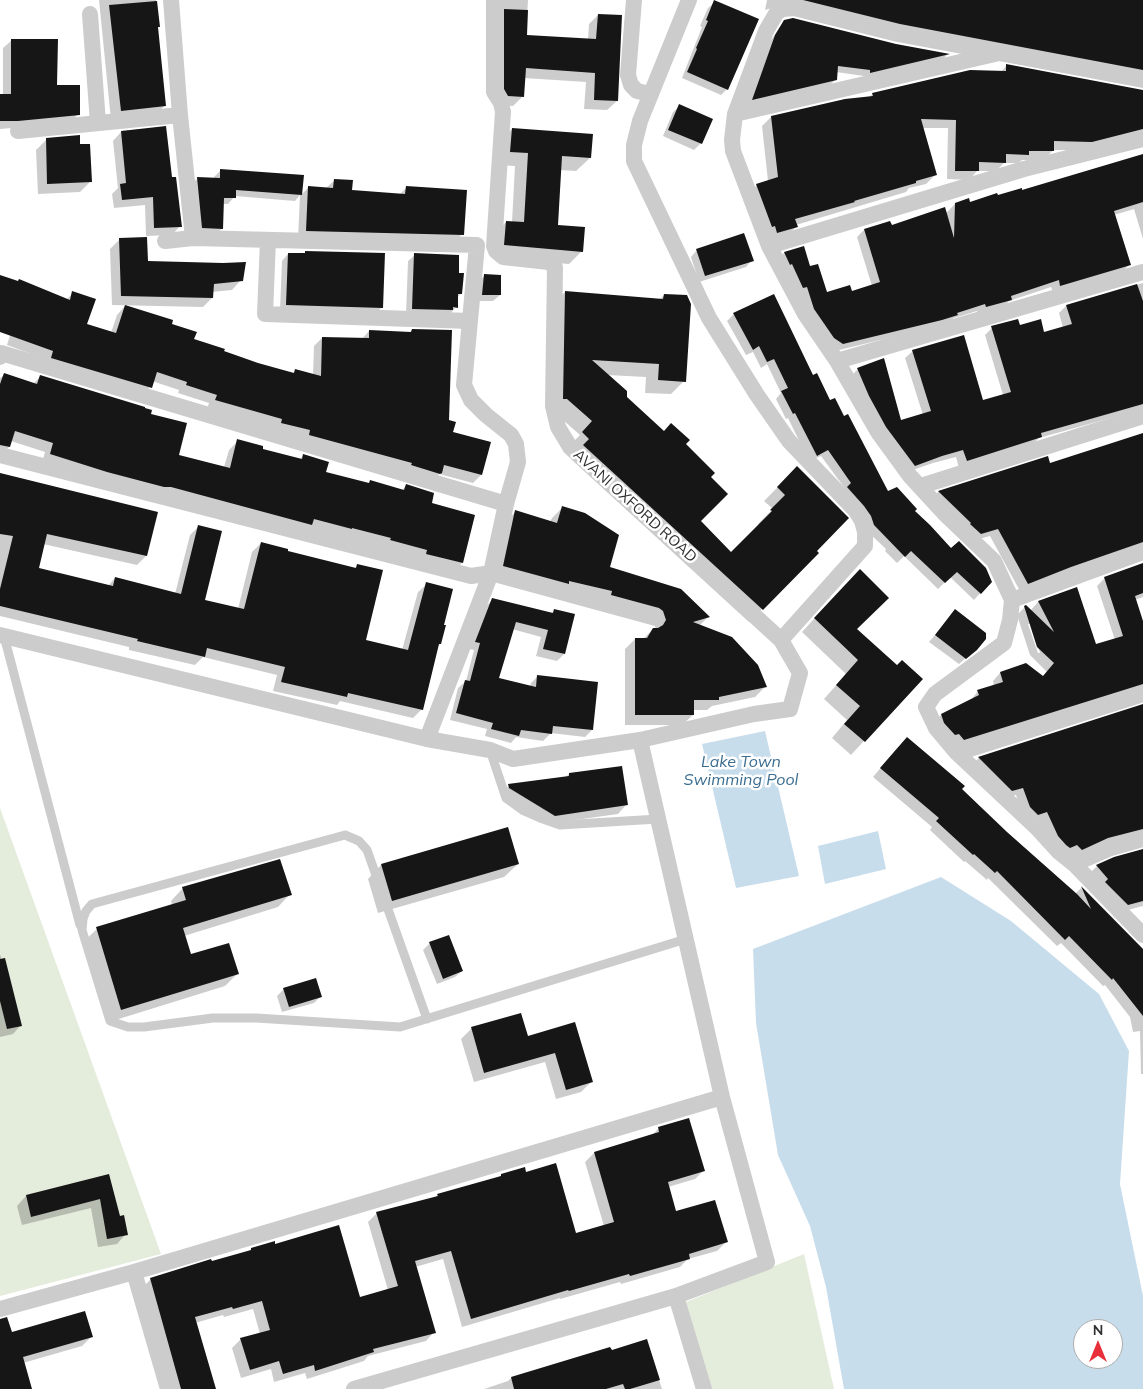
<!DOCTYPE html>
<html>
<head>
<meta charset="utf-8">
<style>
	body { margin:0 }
	#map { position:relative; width:1143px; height:1389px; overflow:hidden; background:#fff; font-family:Mulish,sans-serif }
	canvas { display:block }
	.north { position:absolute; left:1073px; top:1319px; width:50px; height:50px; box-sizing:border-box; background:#fff; border:1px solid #acacac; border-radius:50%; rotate:0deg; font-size:14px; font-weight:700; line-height:20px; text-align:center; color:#2f2f2f }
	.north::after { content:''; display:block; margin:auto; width:18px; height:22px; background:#e73039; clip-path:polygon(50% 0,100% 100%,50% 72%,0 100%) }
</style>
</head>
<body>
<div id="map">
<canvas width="1143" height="1389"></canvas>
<div class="north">N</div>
</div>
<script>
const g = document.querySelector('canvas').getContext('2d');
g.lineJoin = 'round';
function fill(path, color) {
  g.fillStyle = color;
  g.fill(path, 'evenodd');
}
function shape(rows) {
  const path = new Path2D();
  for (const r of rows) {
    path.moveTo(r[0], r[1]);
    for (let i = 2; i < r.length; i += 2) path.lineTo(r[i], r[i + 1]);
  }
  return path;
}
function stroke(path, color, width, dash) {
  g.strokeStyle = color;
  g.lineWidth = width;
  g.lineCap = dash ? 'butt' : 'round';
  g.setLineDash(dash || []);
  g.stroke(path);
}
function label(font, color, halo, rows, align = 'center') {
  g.font = font + ' Mulish,sans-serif';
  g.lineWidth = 5;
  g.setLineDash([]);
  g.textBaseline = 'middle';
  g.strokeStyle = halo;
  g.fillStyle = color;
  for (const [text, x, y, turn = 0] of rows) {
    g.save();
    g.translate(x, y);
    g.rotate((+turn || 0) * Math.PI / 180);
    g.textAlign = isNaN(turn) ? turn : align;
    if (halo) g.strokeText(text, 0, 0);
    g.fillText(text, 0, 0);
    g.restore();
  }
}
fill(shape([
	[0,808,161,1254,0,1296],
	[804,1254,834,1389,712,1389,686,1302]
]), '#e4ecdc');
fill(shape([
	[765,731,799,876,736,888,702,744],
	[878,831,886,869,825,884,818,846],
	[941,877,1011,921,1099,994,1129,1051,1120,1184,1143,1296,1143,1389,844,1389,826,1287,810,1226,778,1155,756,1023,753,949],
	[1083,1329,1113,1329,1113,1359,1083,1359]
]), '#c8ddec');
fill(shape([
	[99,0,156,0,158,27,156,28,165,105,156,115,111,120],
	[496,0,528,0,526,36,588,40,589,24,598,15,617,101,607,110,584,109,586,82,524,78,523,96,513,106,499,105],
	[767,0,1143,0,1143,87,772,8,765,10],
	[715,2,727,89,721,95,682,78,702,27,700,26,708,8],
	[786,20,895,45,947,55,942,60,864,78,864,76,836,72,835,80,829,86,746,105,769,43,780,27],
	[12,40,56,86,78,114,70,123,0,129,0,95,3,95,3,48],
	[1006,66,1143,91,1143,144,1082,150,1053,150,1044,160,1022,160,1018,163,1004,163,996,171,977,171,969,180,947,179,948,128,922,128,935,175,926,184,909,188,906,192,796,225,796,227,787,236,768,241,748,194,757,185,768,181,762,126,771,117,869,97,873,94,1001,72],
	[680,106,701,143,694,150,663,136,673,112],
	[512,129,591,135,590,158,576,171,560,170,556,226,582,251,569,264,492,258,493,235,506,222,512,222,515,166,498,165,499,142],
	[121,132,171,178,180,226,172,235,146,236,145,205,114,208,112,194,118,188,113,141],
	[46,140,78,145,90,182,80,192,38,194,36,150],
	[1143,155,1143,239,1134,209,1114,215,1129,265,1122,272,1053,292,1051,287,1009,301,1003,307,978,314,977,311,954,318,949,322,934,327,835,351,777,260,784,253,803,248,809,268,826,293,851,292,872,286,857,237,864,230,891,227,946,213,955,204,969,203,1021,191],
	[220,171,301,195,308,188,326,188,335,180,351,191,399,195,406,188,462,234,454,243,298,239,300,195,295,201,235,196,228,204,223,204,222,228,216,235,196,234,191,185,197,179,214,179,214,177],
	[120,239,147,262,241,280,232,290,212,292,212,298,203,307,112,305,110,249],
	[697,250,752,260,746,267,699,282,691,257],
	[306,252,382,307,375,314,280,311,282,261,288,254,303,254],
	[415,255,457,274,461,293,457,298,456,307,450,314,406,315,408,261],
	[485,275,500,295,493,301,477,301,478,282],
	[0,276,66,300,73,293,86,325,111,333,117,315,125,306,171,325,193,340,257,364,292,374,296,370,313,375,314,346,322,338,362,339,369,331,409,333,412,330,451,432,481,475,473,483,439,474,432,481,207,409,209,403,178,393,179,390,152,381,150,387,142,395,7,345,17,313,0,307],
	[1143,283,1143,409,1039,438,1033,444,959,468,956,457,933,463,907,472,850,377,858,369,900,422,923,415,905,358,913,351,982,401,1003,395,985,335,992,328,1019,327,1044,333,1063,328,1059,313,1066,306],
	[565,292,659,300,664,295,684,381,671,394,645,393,646,377,607,375,625,398,664,432,684,444,710,477,699,521,731,553,759,526,758,524,773,509,764,501,797,468,815,551,817,553,749,622,571,459,577,453,569,446,580,435,554,412,552,306],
	[734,314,813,377,887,493,913,511,950,550,991,581,974,600,950,577,938,589,904,556,897,563,885,551,886,549,868,532,846,490,821,456,809,461,788,418,786,419,776,399,781,393,767,364,761,368,753,352,746,355,727,321],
	[4,375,33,384,40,377,149,415,178,456,224,467,229,450,238,441,261,450,300,459,304,455,325,473,368,484,402,490,406,486,430,504,462,563,453,572,42,463,45,452,11,441,9,447,0,456,0,378],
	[1143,434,1143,554,1020,591,990,536,972,541,931,500,938,492,1047,458,1049,464],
	[0,473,156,513,146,556,137,565,43,544,37,569,108,586,115,578,175,594,190,535,199,526,204,600,238,609,252,552,261,543,286,552,354,569,358,565,364,641,402,650,418,592,427,584,443,625,440,644,438,646,422,709,413,718,340,701,337,705,273,691,277,675,203,657,195,665,129,650,129,647,0,616],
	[562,508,609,568,708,617,699,626,765,687,755,697,712,706,707,710,693,710,693,715,682,725,625,725,625,649,635,639,643,639,653,629,656,629,653,621,493,576,505,522,515,512,550,522,552,518],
	[1143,564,1143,597,1135,600,1143,625,1143,695,956,747,934,723,941,715,971,700,978,691,994,686,993,681,1000,673,1043,677,1047,672,1030,655,1017,615,1025,607,1030,611,1038,602,1077,588,1095,646,1115,640,1097,586,1105,578],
	[1028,624,1031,624,1040,653,1038,653],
	[846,584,856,630,897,666,921,679,851,755,832,738,847,720,824,699,846,674,802,632],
	[492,600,551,614,554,610,564,654,557,661,536,656,541,637,512,629,498,678,530,687,531,683,538,676,592,730,585,737,551,733,543,741,516,737,511,743,485,736,487,729,450,720,458,688,466,681,474,650,469,649,485,607],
	[955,611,976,649,959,664,929,642],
	[1143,706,1143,840,1074,857,1051,844,1039,819,1029,822,1022,815,1016,795,1004,798,971,765,979,758],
	[899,746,961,789,1007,833,1075,894,1081,888,1143,952,1143,1074,1141,1074,1140,1031,1133,1032,1130,1017,1105,985,1103,986,1061,943,1057,946,988,878,987,880,965,861,964,862,930,830,932,827,873,777],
	[569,774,626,805,618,814,546,824,501,796,500,794,509,786,566,777],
	[1143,850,1143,906,1120,912,1089,874,1097,866],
	[518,864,504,877,378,913,368,879,381,865],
	[183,888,290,894,278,907,184,936,190,956,237,974,225,986,109,1022,84,941,97,929,172,905,171,901],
	[430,943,462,971,455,977,437,984,423,950],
	[0,954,21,1025,13,1034,0,1037],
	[284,989,320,997,314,1003,282,1012,277,996],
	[520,1014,527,1037,574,1024,591,1082,581,1092,556,1099,545,1062,474,1082,461,1039,471,1029],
	[658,1129,704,1170,695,1179,668,1187,676,1213,726,1242,717,1251,688,1259,680,1267,621,1284,620,1282,560,1299,560,1298,462,1327,443,1259,415,1267,434,1332,426,1341,368,1356,364,1361,307,1379,305,1373,274,1382,271,1369,241,1378,232,1348,241,1339,260,1334,253,1309,224,1317,223,1315,195,1323,214,1389,171,1389,142,1288,151,1279,248,1252,251,1249,275,1245,359,1299,388,1290,368,1222,377,1213,434,1198,438,1195,498,1179,501,1175,525,1173,575,1234,604,1226,585,1162,594,1153,652,1135],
	[109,1175,119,1217,126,1234,117,1244,98,1247,91,1208,22,1225,17,1206,26,1196],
	[0,1325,11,1334,91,1337,82,1346,23,1363,31,1389,0,1389],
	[646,1341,662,1389,484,1389,508,1381,511,1378,610,1348,611,1352]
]), '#0003');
fill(shape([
	[714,0,759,19,728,90,687,72,697,49,696,48,708,21,706,20],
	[803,0,1143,0,1143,70,900,24],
	[157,1,160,27,158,27,166,106,121,111,109,5],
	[504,9,528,10,527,35,596,39,598,14,622,15,618,101,594,100,595,73,526,68,524,97,508,96,504,89],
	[793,18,896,44,950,54,870,73,870,70,838,66,837,80,752,100,775,35,784,20],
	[11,39,58,39,57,85,80,85,80,115,18,121,0,121,0,94,11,94],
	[1006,64,1143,90,1143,129,1092,142,1054,141,1054,151,1029,151,1029,155,1006,154,1006,163,979,162,979,171,955,171,956,120,921,119,937,175,916,181,916,183,854,201,855,202,795,219,798,227,777,233,775,226,772,227,756,184,778,177,771,116,845,99,873,96,872,93,970,70,1006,71],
	[679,104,713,119,702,144,668,130],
	[166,126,172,177,176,177,182,227,154,228,153,197,122,200,120,184,126,183,121,131],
	[512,128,593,134,591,158,562,156,558,225,585,227,583,252,504,245,506,221,524,222,528,153,510,152],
	[80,135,80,144,90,144,92,182,47,184,46,138],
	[1143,154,1143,202,1114,211,1131,265,1060,286,1059,280,1011,296,1012,300,986,307,985,304,957,313,958,315,942,320,843,344,834,338,814,309,807,287,803,288,792,264,790,265,784,252,804,246,810,266,818,264,827,292,850,285,852,291,880,282,864,229,890,221,892,225,945,207,954,238,955,203,969,198,970,202,997,193,998,195,1022,188,1022,190],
	[220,169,304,175,302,195,236,190,236,198,224,198,223,229,202,228,197,177,220,178],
	[334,179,353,180,352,190,405,194,406,186,467,190,464,235,306,231,308,186,333,188],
	[744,233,754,261,705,276,696,249],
	[147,237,148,261,223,263,246,262,243,281,214,284,213,298,121,296,119,238],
	[305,251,385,253,383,308,286,305,288,253,305,253],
	[414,253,459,255,459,273,464,273,462,294,458,294,458,308,453,307,453,310,412,309],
	[484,274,501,275,501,295,482,295],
	[0,275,18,281,19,279,70,300,72,291,96,299,87,324,116,333,125,305,173,320,172,324,197,332,194,339,225,349,224,351,258,363,294,373,295,369,321,376,322,337,369,338,369,330,411,332,412,329,452,330,449,420,456,422,453,432,491,442,482,475,444,465,442,473,440,474,411,465,412,463,309,435,310,430,281,423,282,419,215,400,217,395,186,385,187,382,157,372,152,388,51,358,53,351,0,332],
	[1137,284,1143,301,1143,404,1041,433,1042,437,967,461,963,450,942,456,915,466,886,427,869,396,857,368,884,358,901,420,931,411,912,350,964,335,983,400,1011,392,991,326,1018,319,1020,325,1041,319,1044,332,1072,324,1066,305],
	[565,291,663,299,664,294,687,295,691,304,686,382,658,380,659,364,592,360,627,391,627,397,664,431,671,423,690,440,686,444,715,473,711,477,728,494,701,521,731,552,772,511,770,510,785,495,777,487,797,466,849,518,817,551,819,553,763,610,583,445,589,439,582,432,592,421,567,399,563,399],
	[774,294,813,375,817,373,830,400,835,398,844,416,848,414,888,491,897,487,917,509,915,511,930,525,951,548,959,541,986,568,992,582,981,594,957,572,945,583,911,551,905,557,874,525,871,516,864,506,847,487,851,483,828,450,817,456,816,454,795,413,793,414,781,391,788,388,774,359,767,362,759,346,753,350,733,313],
	[4,373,37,384,40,375,145,407,145,408,152,410,151,414,187,423,179,455,230,468,237,439,263,446,263,449,302,459,303,454,329,462,326,472,369,483,370,480,404,490,406,484,434,493,432,503,475,515,463,563,426,554,427,550,390,540,391,538,352,528,352,529,314,519,312,525,171,487,164,487,107,472,50,454,53,443,15,431,10,447,0,445,0,384],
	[1143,433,1143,542,1071,567,1028,584,998,529,981,534,970,524,971,523,938,491,1048,456,1050,463],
	[0,473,158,512,147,556,47,534,39,568,113,586,115,577,181,594,198,525,222,531,205,600,244,609,261,542,288,549,288,551,356,568,357,564,383,570,366,640,408,650,426,582,453,589,444,625,446,625,441,644,439,644,423,710,348,693,347,697,281,682,285,667,207,648,205,657,137,641,138,639,0,606,0,589,13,536,0,534],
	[562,506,585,513,619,535,610,567,681,589,710,617,693,622,732,637,758,665,767,687,719,697,719,700,694,700,694,715,635,715,635,638,647,638,653,628,658,628,663,625,666,620,663,611,659,608,611,595,612,591,569,581,569,584,503,566,515,510,557,523],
	[1143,563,1143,593,1135,596,1143,621,1143,684,964,740,959,734,955,735,944,723,941,714,979,695,977,690,1003,682,1000,672,1026,663,1043,676,1054,663,1037,647,1024,606,1026,605,1054,632,1038,601,1077,587,1096,644,1123,636,1104,577],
	[860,569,889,598,857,629,897,665,902,660,923,679,865,742,844,724,860,706,836,685,858,660,814,618],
	[492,598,553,613,554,609,575,614,565,654,543,649,548,630,516,622,499,678,536,687,537,675,598,682,593,730,553,726,552,734,521,730,519,736,491,729,493,723,456,713,465,680,470,681,480,643,475,642],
	[955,609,986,633,986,639,977,650,966,659,935,635],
	[1143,704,1143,829,1108,838,1082,850,1077,845,1070,848,1066,845,1058,836,1047,812,1038,815,1030,807,1023,788,1012,791,978,757],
	[907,737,965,786,962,789,1007,832,1077,894,1091,909,1081,886,1143,949,1143,1016,1113,978,1112,980,1069,936,1065,940,997,871,995,873,974,854,973,855,936,821,939,818,880,768],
	[622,766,628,805,555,816,509,788,508,784,569,776,569,773],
	[508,827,519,864,392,901,381,864],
	[1143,849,1143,901,1128,905,1105,882,1108,879,1096,865,1114,857],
	[280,859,292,895,183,928,191,954,229,943,239,974,121,1010,96,927,186,900,182,887],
	[449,935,463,971,443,979,429,942],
	[5,958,22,1026,7,1029,0,1001,0,959],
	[316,978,322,997,289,1007,283,988],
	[521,1013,528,1036,575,1022,593,1082,566,1090,555,1053,484,1073,471,1027],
	[689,1118,705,1171,668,1182,676,1211,715,1200,728,1242,689,1254,690,1259,630,1276,629,1274,569,1291,568,1290,471,1319,451,1251,415,1261,436,1333,373,1349,374,1352,315,1371,314,1365,283,1374,279,1361,250,1370,240,1338,270,1330,262,1301,233,1309,232,1307,195,1317,216,1389,181,1389,150,1278,211,1259,212,1261,251,1250,251,1248,275,1241,275,1244,339,1225,360,1297,398,1286,376,1212,438,1196,437,1194,501,1176,501,1174,525,1167,526,1172,556,1163,576,1233,614,1222,594,1152,659,1132,658,1127],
	[109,1174,120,1216,124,1215,128,1235,107,1239,100,1199,31,1217,26,1195],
	[85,1311,93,1337,23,1357,32,1389,0,1389,0,1319,7,1317,12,1332],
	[647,1339,660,1380,630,1389,625,1389,623,1384,606,1389,514,1389,511,1377,610,1347,612,1350]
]), '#161616');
stroke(shape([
	[4,636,80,925],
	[490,750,506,798,524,811,540,818,560,825,658,819],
	[427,1019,367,850,359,841,345,835,92,904,86,911,83,919,82,930,110,1021,128,1027,144,1027,213,1018,256,1018,400,1027,686,939]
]), '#ccc', 9);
stroke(shape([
	[171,0,180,115,193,238],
	[634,0,628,75,631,85,637,91,650,94],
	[689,0,640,121,634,145,634,161,709,318,757,395,789,441,856,511,862,521,865,532,865,546,781,640],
	[90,14,98,123],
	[1143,80,898,34,794,8,783,9,777,12,766,31,735,114,732,140,733,151,769,246,805,314,837,361,878,432,910,476,946,515,994,561,1012,600,1010,620,1004,643,935,694,926,707,936,728,957,753,1038,829,1059,852,1074,864,1143,935],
	[735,114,995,54],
	[18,131,180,115],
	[268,240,265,314,470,321],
	[165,241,193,238,477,245,464,385,471,400,486,415,511,435,516,444,518,462,506,504,491,573,427,739],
	[769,246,1024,169,1143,139],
	[0,357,1,353,506,504],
	[837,361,1143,272],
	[0,455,471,576,491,573,656,618],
	[921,486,1143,416],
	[1012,600,1143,552],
	[0,635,427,739,490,750,513,759,640,740,754,714,790,709,800,673,781,640,570,447,558,427,553,406,555,267,549,262,503,257,496,251,494,246,503,112,501,103,494,92,494,0],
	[957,753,1143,694],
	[1074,864,1111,848,1143,839],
	[134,1272,168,1389],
	[676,1296,704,1389],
	[0,1309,134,1272,722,1097],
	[354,1389,676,1296,767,1262,722,1097,640,740]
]), '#ccc', 16);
label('15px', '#2f2f2f', '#fff', [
	["AVANI OXFORD ROAD",635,506,42]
]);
label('italic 16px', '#3c6e91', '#fff', [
	["Lake Town",741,762],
	["Swimming Pool",741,780]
]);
</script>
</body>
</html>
